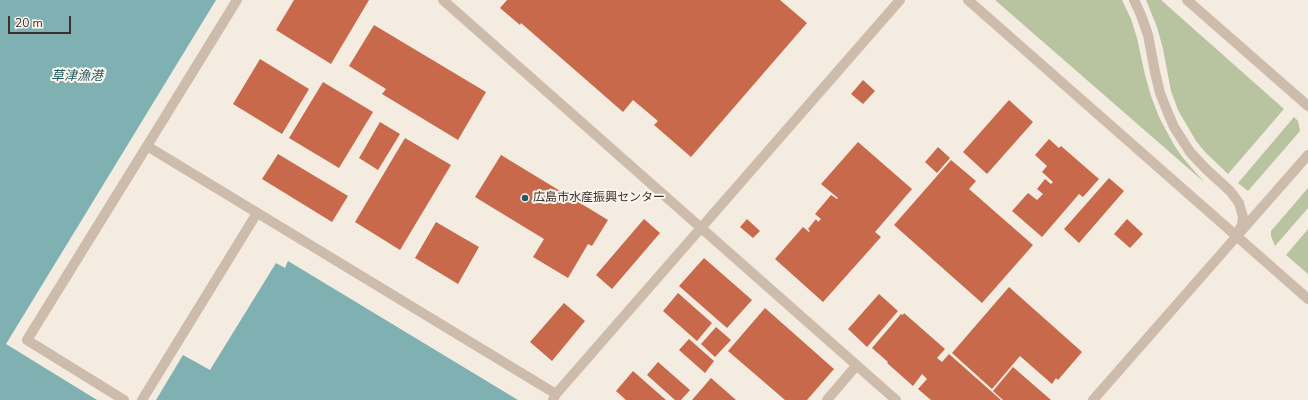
<!DOCTYPE html>
<html>
<head>
<meta charset="utf-8">
<style>
	body { margin:0 }
	#map { position:relative; width:1308px; height:400px; overflow:hidden; background:#f4ebe1; font-family:"Nunito Sans",sans-serif }
	canvas { display:block }
	.scale { position:absolute; left:8px; top:16px; width:63px; height:18px; box-sizing:border-box; border:2px solid #3b302b; border-top:0; padding-left:5px; font-size:12px; line-height:14px; white-space:nowrap; color:#3b302b; -webkit-text-stroke:3px #fbf5ee; paint-order:stroke }
</style>
</head>
<body>
<div id="map">
<canvas width="1308" height="400"></canvas>
<div class="scale">20 m</div>
</div>
<script>
const g = document.querySelector('canvas').getContext('2d');
g.lineJoin = 'round';
function fill(path, color) {
  g.fillStyle = color;
  g.fill(path, 'evenodd');
}
function shape(rows) {
  const path = new Path2D();
  for (const r of rows) {
    path.moveTo(r[0], r[1]);
    for (let i = 2; i < r.length; i += 2) path.lineTo(r[i], r[i + 1]);
  }
  return path;
}
function stroke(path, color, width, dash) {
  g.strokeStyle = color;
  g.lineWidth = width;
  g.lineCap = dash ? 'butt' : 'round';
  g.setLineDash(dash || []);
  g.stroke(path);
}
function label(font, color, halo, rows, align = 'center') {
  g.font = font + ' "Nunito Sans","Noto Sans JP",sans-serif';
  g.lineWidth = 4;
  g.setLineDash([]);
  g.textBaseline = 'middle';
  g.strokeStyle = halo;
  g.fillStyle = color;
  for (const [text, x, y, turn = 0] of rows) {
    g.save();
    g.translate(x, y);
    g.rotate((+turn || 0) * Math.PI / 180);
    g.textAlign = isNaN(turn) ? turn : align;
    if (halo) g.strokeText(text, 0, 0);
    g.fillText(text, 0, 0);
    g.restore();
  }
}
fill(shape([
	[995,0,1122,0,1131,19,1137,38,1145,75,1151,96,1159,117,1174,145,1183,158,1204,182],
	[1146,0,1161,0,1284,109,1228,174,1206,153,1196,141,1178,110,1171,91,1163,49,1157,27],
	[1294,117,1298,121,1300,131,1248,191,1238,183],
	[1308,188,1308,208,1275,246,1271,236,1271,231],
	[1308,229,1308,274,1286,255]
]), '#b8c4a0');
fill(shape([
	[0,0,216,0,6,344,97,400,0,400],
	[288,261,518,400,156,400,183,355,210,370,276,263,285,268]
]), '#7fb0b2');
fill(shape([
	[294,0,369,0,331,64,276,30],
	[507,0,780,0,807,23,691,157,654,125,658,121,633,100,623,112,521,23,520,25,500,8],
	[374,25,486,92,458,140,382,94,386,89,349,66],
	[260,59,309,89,282,134,233,104],
	[863,80,875,91,863,104,851,94],
	[323,82,373,112,339,168,289,138],
	[1009,100,1033,122,987,174,963,152],
	[380,122,400,134,378,170,359,158],
	[405,138,451,165,400,250,355,222],
	[1049,139,1059,148,1061,146,1099,179,1083,197,1079,194,1042,237,1012,211,1028,193,1037,200,1043,194,1037,189,1045,179,1051,184,1053,182,1042,172,1047,166,1035,155],
	[858,142,912,189,875,232,881,237,823,302,775,259,803,227,809,232,810,231,808,229,816,219,818,222,821,219,815,214,831,195,837,199,838,198,821,184],
	[938,147,950,158,937,173,925,162],
	[278,154,348,196,332,222,262,179],
	[501,155,608,220,592,246,588,244,568,278,533,257,544,239,475,197],
	[951,160,976,181,969,189,1033,245,982,303,894,225],
	[1109,178,1124,191,1079,243,1064,229],
	[644,219,660,233,612,289,596,275],
	[747,219,760,231,753,238,740,227],
	[1127,219,1143,234,1130,248,1114,234],
	[436,222,479,247,458,284,415,258],
	[704,258,752,300,727,328,679,286],
	[1009,287,1082,352,1058,380,1056,378,1052,384,1020,356,992,389,952,353],
	[678,293,712,323,697,341,663,311],
	[879,294,898,311,867,347,848,329],
	[564,303,585,321,552,361,530,342],
	[765,308,834,369,807,400,785,400,728,351],
	[904,313,945,349,937,358,942,362,949,354,1001,400,931,400,918,389,927,379,922,374,913,386,887,363,888,362,872,348,901,314,903,315],
	[716,327,731,340,715,357,701,344],
	[689,339,714,361,705,373,679,350],
	[658,362,690,390,681,400,675,400,647,375],
	[1013,367,1051,400,1003,400,993,391],
	[633,371,666,400,626,400,616,391],
	[711,378,736,400,692,400]
]), '#c8694b');
stroke(shape([
	[237,0,147,146,556,394],
	[443,0,896,400],
	[968,0,1308,299],
	[1134,0,1141,15,1148,35,1155,72,1160,93,1168,113,1174,127,1190,152,1206,169,1230,191,1239,203,1243,217,1242,225,1239,230],
	[1187,0,1308,106],
	[124,400,27,340,147,146],
	[142,400,257,213],
	[553,400,556,394,900,0],
	[827,400,856,366],
	[1093,400,1308,155]
]), '#cdbbac', 10);
for (const [x, y, r, color] of [
	[525,198,4,"#1f5a5e"]
]) {
  const dot = new Path2D();
  dot.arc(x, y, r, 0, 2 * Math.PI);
  g.fillStyle = color;
  g.fill(dot);
  stroke(dot, '#fbf5ee', 1.5);
}
label('12px', '#3b302b', '#fbf5ee', [
	["広島市水産振興センター",533,198]
], 'left');
label('italic 13px', '#1f5a5e', '#fbf5ee', [
	["草津漁港",77,77]
]);
</script>
</body>
</html>
